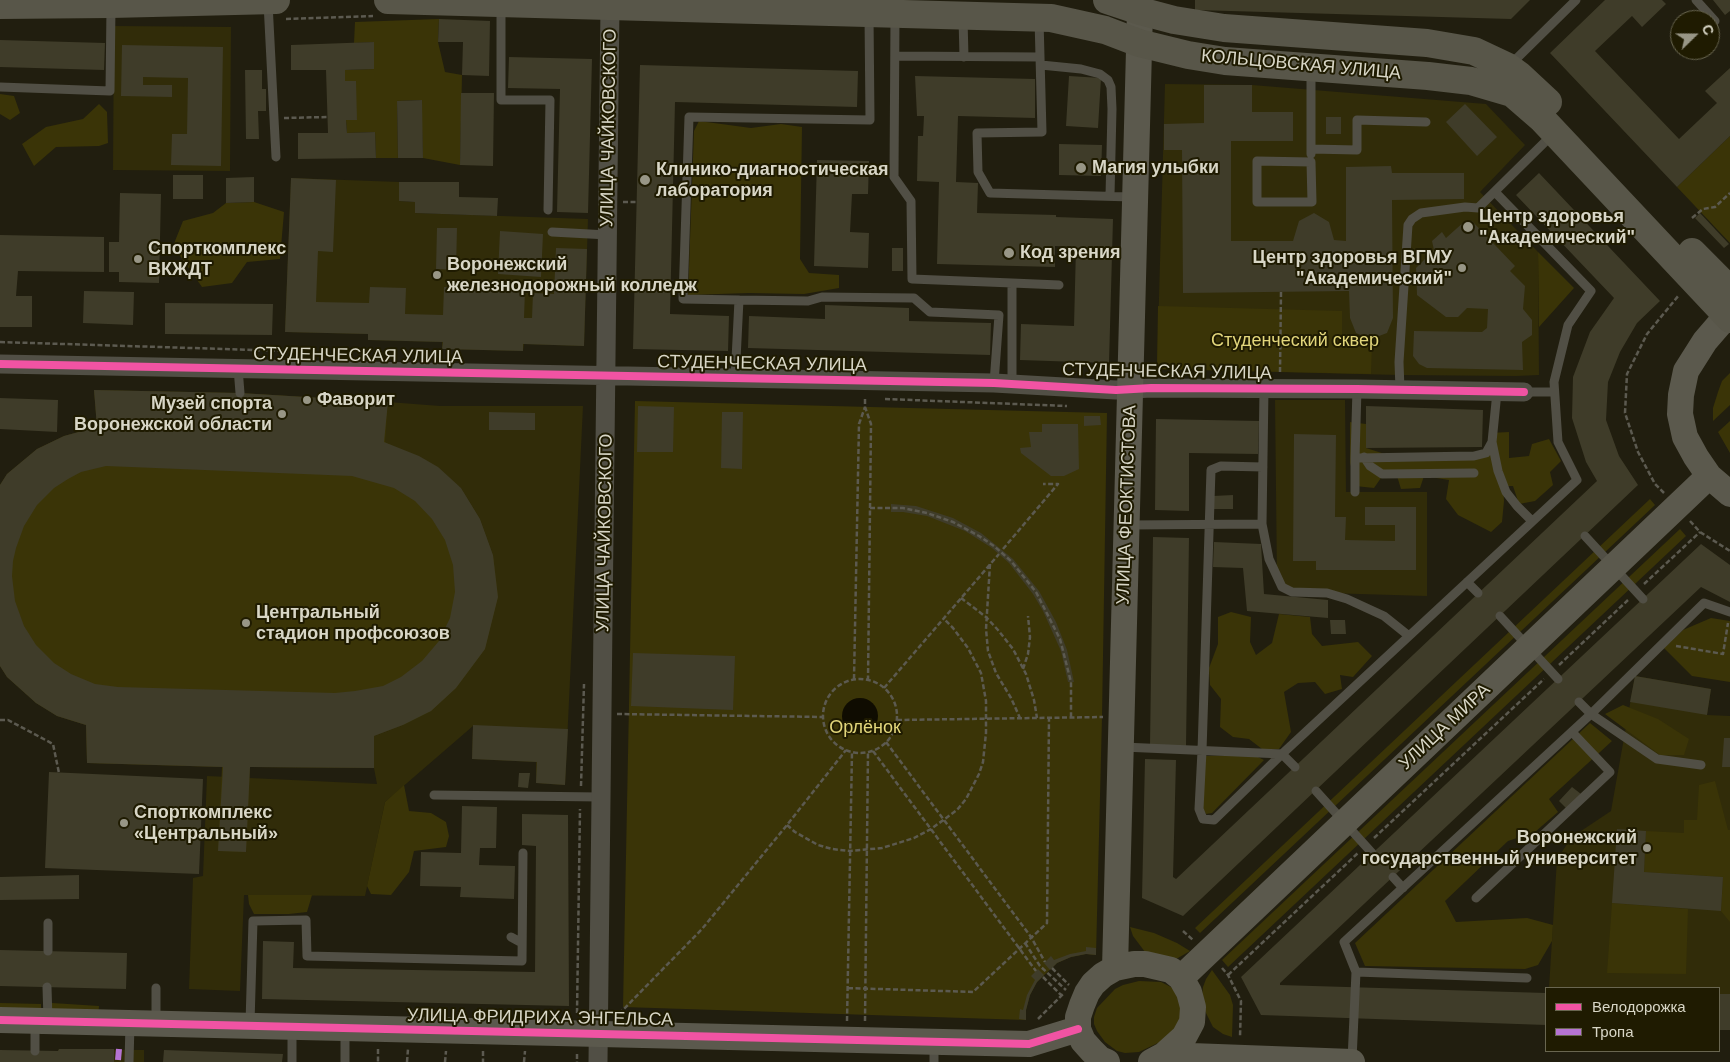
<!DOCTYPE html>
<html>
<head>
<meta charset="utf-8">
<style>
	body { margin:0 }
	#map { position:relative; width:1730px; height:1062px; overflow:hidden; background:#211e0f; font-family:Arial,sans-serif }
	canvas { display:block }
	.legend { position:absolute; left:1545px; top:987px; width:175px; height:65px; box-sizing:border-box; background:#1f1b01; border:1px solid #696650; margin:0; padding:6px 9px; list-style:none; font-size:15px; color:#d8d6c6 }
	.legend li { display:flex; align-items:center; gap:10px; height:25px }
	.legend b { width:25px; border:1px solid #696650 }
	.north { position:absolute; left:1670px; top:10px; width:50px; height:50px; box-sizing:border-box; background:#1f1b01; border:1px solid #696650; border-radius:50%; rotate:68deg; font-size:14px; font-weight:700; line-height:20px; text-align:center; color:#d8d6c6 }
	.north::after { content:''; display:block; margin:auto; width:18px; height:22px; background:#989686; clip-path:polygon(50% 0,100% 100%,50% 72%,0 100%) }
</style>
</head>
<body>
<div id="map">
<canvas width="1730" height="1062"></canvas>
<ul class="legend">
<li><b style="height:6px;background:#f153a3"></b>Велодорожка</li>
<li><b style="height:6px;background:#b673d3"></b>Тропа</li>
</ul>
<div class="north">С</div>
</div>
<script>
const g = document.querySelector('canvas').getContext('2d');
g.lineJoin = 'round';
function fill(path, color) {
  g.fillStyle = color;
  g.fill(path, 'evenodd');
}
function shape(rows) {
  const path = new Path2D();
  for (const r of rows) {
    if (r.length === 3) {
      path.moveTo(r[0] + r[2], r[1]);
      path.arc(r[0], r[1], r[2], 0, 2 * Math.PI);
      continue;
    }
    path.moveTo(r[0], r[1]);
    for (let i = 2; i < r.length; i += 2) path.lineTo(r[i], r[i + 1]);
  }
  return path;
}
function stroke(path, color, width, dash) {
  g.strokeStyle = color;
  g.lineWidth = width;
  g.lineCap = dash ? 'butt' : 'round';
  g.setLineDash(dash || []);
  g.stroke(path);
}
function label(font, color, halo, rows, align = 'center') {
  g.font = font + ' Arial,sans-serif';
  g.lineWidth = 4;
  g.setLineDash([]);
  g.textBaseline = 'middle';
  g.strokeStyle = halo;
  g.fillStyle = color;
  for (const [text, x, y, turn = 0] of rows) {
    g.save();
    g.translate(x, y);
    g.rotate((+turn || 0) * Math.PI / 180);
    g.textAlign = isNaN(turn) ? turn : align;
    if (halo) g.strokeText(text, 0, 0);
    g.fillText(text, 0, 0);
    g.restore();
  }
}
fill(shape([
	[114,26,231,27,230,171,113,170],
	[1165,84,1252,85,1486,104,1525,145,1480,192,1538,252,1539,375,1516,376,1399,375,1157,369],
	[291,178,399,182,399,201,415,202,415,213,588,219,584,346,524,344,523,351,442,349,442,342,368,340,368,334,285,332],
	[1275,400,1345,400,1346,492,1427,492,1427,596,1292,592,1277,580],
	[388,402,440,406,583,406,565,785,536,783,536,762,472,759,473,726,385,802,365,896,244,895,240,991,189,989,193,878,203,876,207,776,377,784,374,768,374,736,403,725,493,555,480,519,461,488,384,442],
	[1635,676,1711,689,1707,715,1730,716,1730,1030,1719,1030,1719,988,1549,988,1557,859,1572,837,1611,811],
	[59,1049,144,1050,144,1062,29,1062,58,1051]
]), '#312c09');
fill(shape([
	[439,19,438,42,445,72,462,75,460,165,423,158,421,100,397,101,398,158,376,158,375,132,347,133,346,120,357,120,345,81,345,70,374,69,374,42,354,43,355,22],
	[0,94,14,96,20,113,10,120,0,114],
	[99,104,107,112,108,143,99,146,56,147,34,166,22,144,46,127,83,119],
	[699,121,751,128,781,124,802,127,800,259,809,273,839,275,839,288,804,294,749,293,688,295,694,131],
	[1730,136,1730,243,1677,187],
	[254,202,284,212,280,259,247,262,232,283,202,287,173,246,183,221,213,213,226,203],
	[1538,252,1574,288,1539,327],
	[1158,306,1342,311,1342,340,1372,341,1371,374,1157,369],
	[1730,373,1730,405,1713,421,1713,408,1718,392,1722,381],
	[94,390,240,393,388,402,385,442,461,488,480,519,493,555,498,597,485,649,456,688,431,711,403,725,374,736,374,768,250,767,246,852,218,851,222,767,87,763,86,725,57,716,36,703,7,677,0,666,0,485,7,474,37,449,64,436,97,427],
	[635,401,1107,413,1102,717,1096,955,1086,954,1071,957,1057,963,1037,982,1030,995,1026,1010,1026,1020,623,1007],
	[1730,421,1730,453,1718,432],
	[1350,422,1366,424,1366,448,1385,454,1486,452,1490,433,1509,432,1509,458,1529,456,1532,444,1549,439,1561,461,1550,472,1553,485,1535,501,1519,504,1513,486,1503,486,1504,501,1502,522,1491,532,1458,515,1446,499,1449,480,1424,476,1420,488,1401,489,1397,476,1383,475,1374,488,1355,486,1354,477,1350,463],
	[1650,499,1655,505,1603,554,1200,933,1195,928],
	[1680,529,1686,536,1228,967,1222,960],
	[1231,612,1251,617,1250,642,1256,655,1272,643,1279,614,1310,617,1312,634,1322,646,1358,642,1372,656,1353,677,1340,675,1342,689,1325,694,1315,682,1298,683,1284,692,1291,732,1279,749,1262,749,1249,739,1233,737,1220,727,1221,699,1210,685,1209,668,1218,644,1218,617],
	[1711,618,1730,621,1730,682,1692,676,1664,648,1683,630],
	[1623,705,1658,719,1689,739,1684,755,1660,755,1605,714],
	[1590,723,1612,741,1549,799,1558,812,1535,832,1508,841,1445,901,1456,922,1527,918,1553,925,1552,941,1538,965,1525,969,1365,966,1355,943],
	[1254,755,1264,760,1212,813,1206,814,1202,807,1205,756],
	[1715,781,1728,830,1730,830,1730,922,1721,911,1723,877,1644,872,1646,831,1684,833,1684,820,1697,820,1699,785],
	[404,785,409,811,431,813,446,822,449,836,446,847,414,851,409,872,391,895,371,894,367,886,385,802],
	[248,895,312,895,307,912,289,914,254,914,249,904],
	[1612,903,1688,909,1686,974,1607,973],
	[1130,927,1154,933,1177,943,1190,951,1178,958,1171,959,1145,952,1133,936],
	[1212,970,1230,995,1233,1005,1232,1037,1223,1034,1213,1027,1204,1009,1202,995,1203,987,1206,979],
	[1139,981,1161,982,1175,989,1182,1002,1180,1024,1162,1041,1139,1052,1125,1053,1117,1051,1105,1042,1097,1031,1094,1024,1094,1017,1097,1008,1115,989,1123,985],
	[0,1003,41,1004,41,1017,0,1016],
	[52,1003,99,1006,98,1019,51,1019]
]), '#3a3407');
fill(shape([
	[860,716,18]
]), '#0f0c01');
fill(shape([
	[1195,0,1530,0,1511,19,1195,10],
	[1605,0,1662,0,1666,4,1642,27,1632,16,1595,51,1679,139,1717,103,1705,91,1730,68,1730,136,1677,187,1550,53],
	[1713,0,1730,0,1730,11,1725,15],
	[439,19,490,21,489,76,462,75,463,42,438,42],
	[0,40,105,43,104,70,0,67],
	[374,42,374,69,345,70,345,81,356,81,357,120,346,120,347,133,375,132,376,158,298,159,298,133,328,133,326,70,291,70,291,45],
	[122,45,223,47,221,166,171,165,172,134,187,134,188,78,143,77,143,85,172,85,172,97,121,96],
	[509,57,592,59,588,213,557,212,560,89,508,88],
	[640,65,858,71,857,107,675,102,670,314,729,316,728,351,633,349],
	[245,70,262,70,262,89,266,89,266,111,258,111,259,139,246,139],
	[915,76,1035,79,1035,118,958,116,956,182,978,183,977,213,1056,215,1056,217,1113,219,1109,363,1020,360,1021,324,1074,326,1076,247,1055,246,1055,267,937,264,939,182,917,181,918,136,923,136,924,116,917,116],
	[1069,76,1101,78,1098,128,1066,126],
	[1204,85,1252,85,1252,112,1293,112,1293,141,1231,141,1231,241,1293,241,1299,221,1314,213,1329,222,1334,240,1346,241,1346,167,1391,166,1392,173,1464,173,1464,199,1392,200,1393,318,1387,333,1371,339,1356,333,1350,318,1349,291,1183,293,1182,150,1164,150,1164,124,1204,123],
	[461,93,494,93,493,166,460,165],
	[422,100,423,158,398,158,397,101],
	[1465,104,1497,137,1477,156,1446,122],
	[1326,117,1341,117,1341,134,1326,134],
	[1059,144,1102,145,1101,176,1059,175],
	[817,160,869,161,868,194,852,194,850,232,869,233,868,268,814,266],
	[1539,173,1660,301,1637,323,1620,352,1608,382,1606,420,1619,456,1638,485,1183,916,1142,898,1145,759,1176,760,1173,877,1176,879,1597,481,1586,462,1572,418,1573,377,1590,332,1614,298,1516,195],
	[173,175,203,175,203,199,173,199],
	[254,177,254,202,226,203,226,178],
	[291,178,336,180,333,252,318,251,316,302,369,303,370,287,406,288,405,314,443,315,444,287,525,290,524,318,532,318,533,293,554,294,556,248,587,249,584,346,523,344,523,351,442,349,443,342,368,340,368,334,285,332],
	[399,182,459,182,459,197,498,198,497,216,415,213,415,202,399,201],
	[120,193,161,194,159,283,119,282,119,272,109,272,109,242,119,242],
	[1700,213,1729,244,1724,248,1695,218],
	[1465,221,1472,221,1515,266,1510,271,1525,286,1523,309,1532,320,1532,335,1522,342,1523,370,1427,368,1419,364,1413,356,1414,331,1482,332,1487,328,1488,309,1467,308,1458,317,1446,317,1417,295,1416,268,1434,250,1432,241,1442,232,1446,238],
	[437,228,457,228,456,270,436,269],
	[500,231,543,234,541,277,498,274],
	[0,235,104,237,104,272,18,271,16,296,32,296,32,327,0,327],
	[892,248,903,248,903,271,892,271],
	[84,291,134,292,133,325,83,323],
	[165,303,273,304,272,335,165,334],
	[825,305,909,308,909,321,991,323,990,355,748,348,749,316,825,319],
	[94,390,240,393,388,402,384,442,419,456,438,467,461,488,480,519,493,555,498,597,485,649,456,688,431,711,403,725,374,736,374,768,250,767,246,852,218,851,223,767,87,763,86,725,57,716,36,703,7,677,0,666,0,485,7,474,37,449,64,436,97,427],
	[106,466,352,476,394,488,415,501,432,519,445,540,453,565,455,592,450,618,439,641,422,661,401,677,383,686,355,691,335,693,118,687,95,684,71,674,54,663,36,645,24,626,15,601,12,576,13,561,16,548,24,526,37,505,54,488,68,479,81,472],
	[0,398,58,400,57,432,0,429],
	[638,406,674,407,673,452,637,452],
	[1366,406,1483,410,1482,447,1366,448],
	[489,412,535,413,535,430,489,430],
	[722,412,743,412,742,469,721,468],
	[1084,416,1100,416,1101,425,1084,426],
	[1156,419,1259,421,1258,454,1189,453,1189,511,1155,510],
	[1042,424,1078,424,1079,469,1064,476,1051,476,1021,453,1020,448,1031,447,1029,432,1042,432],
	[1294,434,1336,435,1335,517,1346,517,1345,540,1395,541,1395,525,1365,525,1365,507,1416,507,1416,570,1316,570,1316,561,1293,561],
	[1233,495,1233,509,1213,509,1213,496],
	[891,504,916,506,953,518,981,533,1013,559,1039,591,1056,622,1067,650,1074,682,1068,682,1061,651,1043,611,1033,594,1009,563,992,548,965,531,927,516,903,512,891,512],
	[1153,537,1189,538,1186,746,1150,745],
	[1214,542,1261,544,1264,594,1328,600,1328,618,1247,611,1243,568,1213,567],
	[1701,544,1730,565,1730,602,1701,587,1280,983,1280,985,1546,993,1546,1025,1261,1015,1241,977],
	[1330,620,1345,620,1346,634,1331,634],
	[633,653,735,656,733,710,631,706],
	[1635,676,1711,689,1707,715,1630,702],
	[473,725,568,729,565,785,536,783,537,762,472,759],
	[1724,738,1730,738,1730,767,1722,767],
	[49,772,203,779,199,874,45,868],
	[519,773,530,773,528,788,518,787],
	[1572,787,1581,794,1567,809,1559,801],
	[462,806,497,807,496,848,480,848,479,865,515,866,514,899,460,897,461,887,420,886,421,852,461,853],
	[522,814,568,815,569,1006,262,999,263,941,294,942,293,968,535,972,536,846,522,845],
	[1617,829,1646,831,1644,872,1723,877,1721,911,1612,903],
	[79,875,79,899,0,900,0,877],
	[1086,947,1096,948,1096,955,1086,954,1071,957,1057,963,1050,970,1044,963,1051,956,1054,960,1070,954,1086,951],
	[0,950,127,953,126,989,0,986],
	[1038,969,1044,975,1037,982,1030,995,1026,1010,1026,1020,1019,1019,1020,1009,1023,1010,1027,995,1035,980,1031,976],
	[1719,994,1730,994,1730,1030,1719,1030],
	[59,1049,114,1049,114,1062,0,1062,0,1050,58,1051],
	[164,1050,283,1054,282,1062,163,1062]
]), '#3f3c29');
stroke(shape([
	[286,19,373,16],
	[284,118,327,117],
	[623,202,637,202],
	[1692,218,1703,209,1715,207,1730,193],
	[0,342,287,351],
	[1280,372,1281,292],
	[865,399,865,407,871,424,868,680],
	[885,399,1067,406],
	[1664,493,1655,484,1638,452,1625,413,1627,374,1647,334,1679,295],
	[870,508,903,508,927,513,953,522,979,536,994,546,1011,561,1036,592,1060,639,1071,682,1071,717],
	[1690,521,1700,532,1730,551],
	[1003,549,1058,484,1043,484],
	[990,564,986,629,988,651,996,673,1011,698,1020,718],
	[1644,584,1700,532],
	[961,598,986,617,998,630,1013,649,1026,674,1034,700,1037,718],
	[1676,646,1723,654,1728,623],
	[1559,665,1628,600],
	[1023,669,1028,654,1030,637,1028,616],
	[854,679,859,424,865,407],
	[860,716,37],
	[884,688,999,554],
	[617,714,823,717],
	[0,720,8,720,53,744,59,773],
	[897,720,1103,717],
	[886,742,1031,937,1045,962],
	[873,751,1036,971],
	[581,786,584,684],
	[787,825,795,832,818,845,832,849,850,851,882,848,914,838,931,829,957,810,966,799,979,774,983,762,986,733,986,701,981,673,968,648,953,628,944,619],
	[1374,838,1544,679],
	[1183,931,1193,940],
	[1025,943,1040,966,1066,990],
	[1052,968,1069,985],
	[1222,968,1228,975,1241,1001,1240,1037],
	[1228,975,1358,853],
	[1043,977,1061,995],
	[848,988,973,992,1047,923,1049,717],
	[577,1013,580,809],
	[619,1014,702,929,787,825,846,750],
	[1038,1019,1064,993],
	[847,1021,852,752],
	[865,1021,868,752],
	[378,1049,378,1062],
	[483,1051,483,1062],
	[577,1054,577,1062],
	[407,1062,408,1049],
	[445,1062,446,1051],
	[524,1062,525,1051]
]), '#5c5a50', 2.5, [5, 2.5]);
stroke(shape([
	[1696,0,1715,21],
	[268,3,276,157],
	[501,5,501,100,550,100,548,210],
	[895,17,894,177,911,201,912,279,1012,283,1012,384],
	[963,18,964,57],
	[1039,19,1042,132,977,133,978,172,990,193,1132,197],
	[895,56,1040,57],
	[1041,65,1081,69,1100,74,1108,80,1111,87,1112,109,1110,196],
	[1510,65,1576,0],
	[1311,70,1311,154],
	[0,87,110,91,111,7],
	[1311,149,1357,150,1357,120,1426,122],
	[1257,161,1311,162,1312,202,1257,202,1257,161],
	[552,232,608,235],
	[1012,283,1059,285],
	[739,300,808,301,822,297,914,298,930,312,999,315,994,383],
	[238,368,240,393],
	[735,379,739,300,683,299,689,117,870,120,869,15],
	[1357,389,1355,458,1359,458,1474,456,1486,453,1492,442,1497,392],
	[1400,390,1399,362,1408,225,1412,219,1421,213,1465,207,1478,208,1553,134],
	[1524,392,1554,392],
	[1492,442,1498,471,1506,492,1517,506,1532,521],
	[1364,457,1370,466,1382,474,1474,473],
	[1263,467,1221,466,1211,470,1202,751,1199,809,1203,819,1214,820,1282,754,1577,480,1558,442,1554,382,1568,325,1591,291,1495,192],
	[1355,492,1355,458],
	[1262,524,1269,559,1282,587,1292,592,1327,593,1347,599,1384,616,1409,636],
	[1129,525,1262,524,1264,389],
	[1585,536,1643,599],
	[1467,582,1478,593],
	[1500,616,1558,679],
	[1579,702,1591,714,1657,759,1701,765],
	[1123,747,1282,754,1295,767],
	[1316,791,1372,853],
	[434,795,601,797],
	[1393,877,1403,888],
	[1476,898,1610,772,1572,732],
	[511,937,522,943],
	[48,951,48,923],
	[1356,972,1344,942,1591,714,1704,603,1730,612],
	[47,987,48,1020],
	[156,1022,156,988],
	[250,1023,253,921,306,920,307,956,522,961,523,853],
	[292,1028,292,1062],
	[345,1031,345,1062],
	[35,1051,35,1023],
	[1352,1060,1356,972,1527,978],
	[129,1062,130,1024],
	[934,1062,934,1045]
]), '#514f45', 9);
stroke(shape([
	[0,364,994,383,1116,390,1151,388,1357,389,1524,392],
	[598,1062,610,5]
]), '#514f45', 19);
stroke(shape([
	[1730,312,1705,341,1686,371,1681,395,1680,414,1685,437,1696,457,1709,476,1730,494],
	[1115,968,1140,11],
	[1181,978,1709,476],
	[0,1020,1029,1044,1078,1029],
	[1164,1055,1352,1062],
	[1107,1062,1100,1059,1092,1051,1083,1041,1078,1029,1078,1017,1082,1005,1087,993,1093,984,1103,975,1115,968,1134,964,1145,964,1171,970,1181,978,1189,992,1193,1007,1192,1022,1184,1037,1164,1055,1151,1062]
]), '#5b594d', 26);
stroke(shape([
	[388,0,1051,18,1105,30,1139,43,1188,55,1225,61,1428,76,1471,81,1512,93,1542,119,1730,319],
	[1107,0,1140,11,1174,20,1224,28,1427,43,1474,51,1508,67,1519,75,1548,102],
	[0,5,111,4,276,0],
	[1692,252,1730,290]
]), '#585649', 28);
stroke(shape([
	[118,1060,119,1049]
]), '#b673d3', 6, [12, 6]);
stroke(shape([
	[0,364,994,383,1116,390,1151,388,1357,389,1524,392],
	[0,1020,1029,1044,1078,1029]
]), '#f153a3', 8);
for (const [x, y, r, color] of [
	[1081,168,6,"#989686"],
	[645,180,6,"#989686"],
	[1468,227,6,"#989686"],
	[1009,253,6,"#989686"],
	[138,259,5,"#989686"],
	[1462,268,5,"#989686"],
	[437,275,5,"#989686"],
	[307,400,5,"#989686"],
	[282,414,5,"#989686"],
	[246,623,5,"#989686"],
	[124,823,5,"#989686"],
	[1647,848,5,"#989686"]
]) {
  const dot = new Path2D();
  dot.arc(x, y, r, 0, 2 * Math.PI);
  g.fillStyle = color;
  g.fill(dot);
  stroke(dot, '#1f1b01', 2);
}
label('18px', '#d8d6c6', '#1f1b01', [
	["КОЛЬЦОВСКАЯ УЛИЦА",1301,65,5],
	["УЛИЦА ЧАЙКОВСКОГО",609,128,-89],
	["СТУДЕНЧЕСКАЯ УЛИЦА",358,356,1],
	["СТУДЕНЧЕСКАЯ УЛИЦА",762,364,1],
	["СТУДЕНЧЕСКАЯ УЛИЦА",1167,372,1],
	["УЛИЦА ФЕОКТИСТОВА",1127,505,-88],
	["УЛИЦА ЧАЙКОВСКОГО",605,533,-89],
	["УЛИЦА МИРА",1445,727,-43],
	["УЛИЦА ФРИДРИХА ЭНГЕЛЬСА",540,1018,1]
]);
label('bold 18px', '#d8d6c6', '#1f1b01', [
	["Магия улыбки",1092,168],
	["Клинико-диагностическая",656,170],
	["лаборатория",656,191],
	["Центр здоровья",1479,217],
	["\"Академический\"",1479,238],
	["Спорткомплекс",148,249],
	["ВКЖДТ",148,270],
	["Код зрения",1020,253],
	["Центр здоровья ВГМУ",1452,258,"right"],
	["\"Академический\"",1452,279,"right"],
	["Воронежский",447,265],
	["железнодорожный колледж",447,286],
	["Фаворит",317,400],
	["Музей спорта",272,404,"right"],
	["Воронежской области",272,425,"right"],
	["Центральный",256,613],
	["стадион профсоюзов",256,634],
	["Спорткомплекс",134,813],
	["«Центральный»",134,834],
	["Воронежский",1637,838,"right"],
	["государственный университет",1637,859,"right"]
], 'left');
label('18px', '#e2d67b', '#1f1b01', [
	["Студенческий сквер",1295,341],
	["Орлёнок",865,728]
]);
</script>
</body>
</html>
